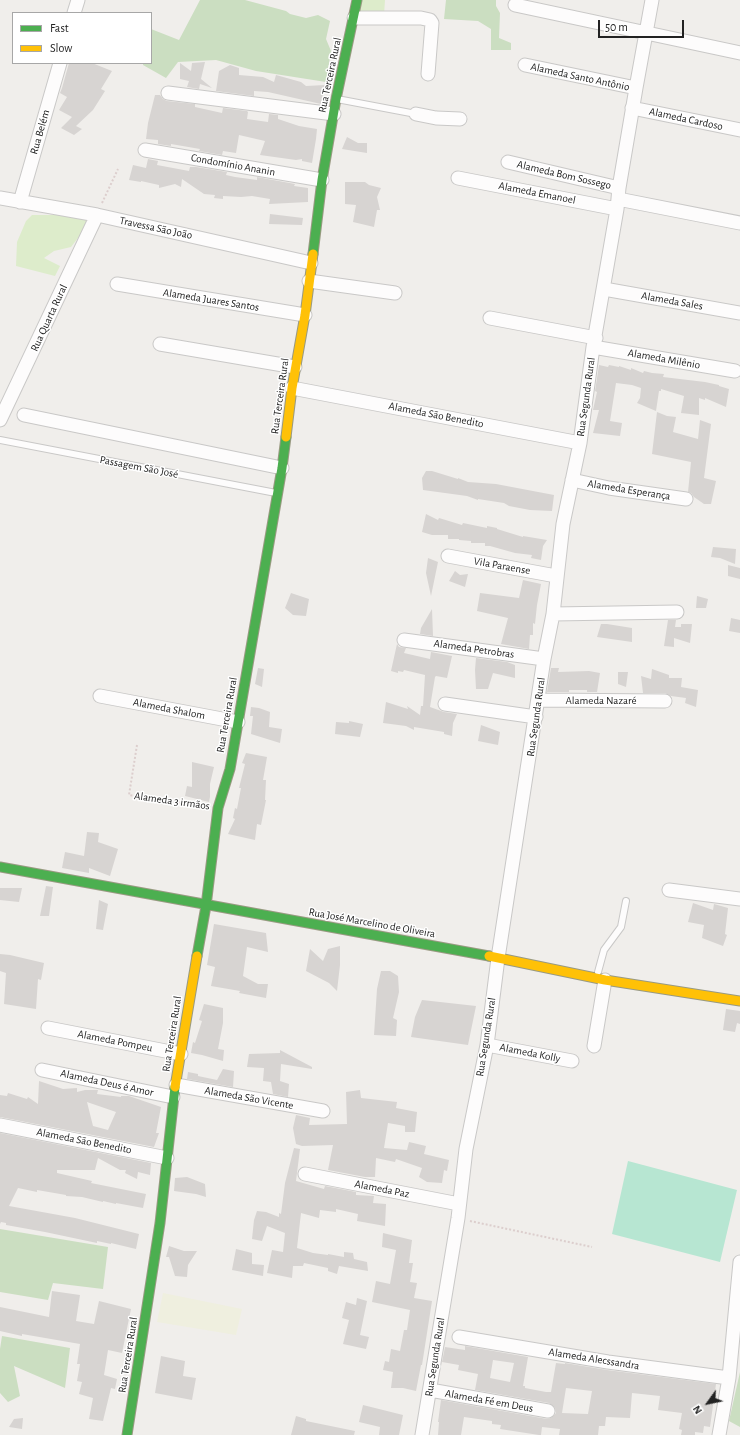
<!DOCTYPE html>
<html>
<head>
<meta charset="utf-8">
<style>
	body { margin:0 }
	#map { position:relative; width:740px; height:1435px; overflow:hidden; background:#f0eeeb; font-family:"Alegreya Sans",sans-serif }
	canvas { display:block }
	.legend { position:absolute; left:12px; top:12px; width:140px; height:52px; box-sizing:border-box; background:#fff; border:1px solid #a7a7a7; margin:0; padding:5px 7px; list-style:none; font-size:12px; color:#222 }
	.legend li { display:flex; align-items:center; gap:8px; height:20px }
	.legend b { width:20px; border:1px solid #a7a7a7 }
	.north { position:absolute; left:688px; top:1383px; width:40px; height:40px; -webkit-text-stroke:3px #fff; paint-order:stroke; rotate:237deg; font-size:11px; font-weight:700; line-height:16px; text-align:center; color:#222 }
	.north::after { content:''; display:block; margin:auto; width:14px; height:18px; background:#222; clip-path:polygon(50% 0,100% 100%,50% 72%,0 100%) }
	.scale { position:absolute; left:598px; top:20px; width:86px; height:18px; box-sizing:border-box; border:2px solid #222; border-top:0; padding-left:5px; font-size:12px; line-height:14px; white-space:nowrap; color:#222; -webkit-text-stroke:3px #fff; paint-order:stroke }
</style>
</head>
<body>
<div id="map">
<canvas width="740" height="1435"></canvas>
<ul class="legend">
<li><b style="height:5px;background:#4caf50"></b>Fast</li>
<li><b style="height:5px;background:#ffc107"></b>Slow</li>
</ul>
<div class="north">N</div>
<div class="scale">50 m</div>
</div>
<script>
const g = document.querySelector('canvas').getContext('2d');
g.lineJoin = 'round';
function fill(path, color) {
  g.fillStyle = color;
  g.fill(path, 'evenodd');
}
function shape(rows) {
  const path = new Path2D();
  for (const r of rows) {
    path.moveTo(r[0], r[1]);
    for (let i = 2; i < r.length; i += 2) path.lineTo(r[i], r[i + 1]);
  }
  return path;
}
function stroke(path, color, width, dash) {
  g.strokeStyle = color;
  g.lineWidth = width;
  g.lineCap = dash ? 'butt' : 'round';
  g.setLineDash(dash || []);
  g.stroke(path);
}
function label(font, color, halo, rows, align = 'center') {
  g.font = font + ' "Alegreya Sans",sans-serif';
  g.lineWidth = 3;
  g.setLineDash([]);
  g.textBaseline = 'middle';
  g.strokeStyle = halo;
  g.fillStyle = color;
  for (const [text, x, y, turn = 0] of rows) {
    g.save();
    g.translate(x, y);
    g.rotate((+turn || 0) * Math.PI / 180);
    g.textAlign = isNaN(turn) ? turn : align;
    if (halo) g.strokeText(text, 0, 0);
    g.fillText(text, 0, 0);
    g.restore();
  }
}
fill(shape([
	[163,1293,242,1309,236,1335,157,1322]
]), '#efefdf');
fill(shape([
	[360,0,385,0,384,15,357,15],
	[32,215,65,215,91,217,85,229,71,247,54,251,44,258,60,266,55,276,16,266,17,242,26,221]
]), '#ddeccb');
fill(shape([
	[200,0,245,0,286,11,290,14,306,18,318,15,330,21,326,39,331,51,326,82,256,71,216,60,178,62,166,78,143,65,143,63,151,63,151,29,179,40],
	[446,0,496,0,496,6,500,13,499,38,511,43,511,50,491,50,491,29,478,21,444,19],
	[0,1229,108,1247,103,1289,53,1283,48,1300,0,1292],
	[2,1336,70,1348,65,1388,14,1366,20,1396,8,1402,0,1393,0,1349],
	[740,1372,740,1427,729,1421]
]), '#cbdec1');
fill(shape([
	[628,1161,737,1190,720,1262,612,1234]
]), '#b7e6d2');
fill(shape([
	[205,62,201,79,212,88,200,84,199,89,187,87,189,81,180,79,180,63,191,71,192,63],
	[69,63,92,63,112,71,101,89,105,91,93,110,76,126,82,129,74,135,61,128,72,117,59,110,67,97,60,93,62,88],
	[230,65,239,68,239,75,263,77,274,82,276,75,301,82,306,86,325,85,321,104,268,92,254,91,254,96,216,91,219,71],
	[155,95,160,95,163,99,167,101,195,104,195,107,222,113,223,108,247,111,248,112,247,119,268,122,269,114,278,115,278,119,299,126,317,129,316,139,312,163,302,161,302,159,296,160,260,155,265,141,239,135,236,153,223,151,222,155,199,151,200,149,171,144,171,146,158,144,158,140,146,139,148,123],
	[347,137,358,143,367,143,367,153,342,149],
	[148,159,158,161,157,165,189,171,190,167,196,167,227,172,226,175,235,177,257,180,257,177,295,184,294,186,308,188,308,202,269,204,270,199,252,196,241,197,223,196,223,199,214,198,215,195,204,194,182,179,181,187,175,184,159,188,159,185,141,181,141,182,129,180,133,165,146,168],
	[345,182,365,182,369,185,381,188,377,197,380,210,377,210,374,227,353,222,356,205,345,204],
	[270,214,303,218,302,225,269,224],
	[599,365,608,367,609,365,619,367,619,366,631,370,631,368,643,373,644,371,652,373,664,374,663,377,705,382,719,385,719,386,729,389,726,407,705,398,705,400,699,398,699,415,681,413,684,396,661,389,661,391,659,391,656,411,637,403,640,398,641,388,632,385,616,383,610,421,622,423,620,436,593,433,599,410,593,410,597,392,595,391],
	[657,412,667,416,676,417,673,432,698,439,700,420,711,424,704,478,716,481,711,504,704,504,694,497,691,493,688,492,691,462,652,454],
	[426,471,432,471,458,479,458,478,468,482,496,484,554,495,552,511,530,510,509,506,504,503,478,499,478,500,467,496,423,490,422,478],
	[426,514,438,520,439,518,462,525,463,523,487,528,487,526,497,528,497,529,523,537,523,536,547,540,543,546,541,560,531,558,532,555,515,553,490,546,485,546,485,543,471,543,471,541,459,540,459,539,448,539,448,535,432,535,422,532],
	[713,547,736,549,735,564,720,558,711,557],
	[428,558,438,562,431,596,426,573],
	[728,565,740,568,740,579,728,576],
	[455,571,460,575,468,574,465,587,449,581],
	[523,580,541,584,537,605,535,624,533,623,533,635,530,635,529,649,501,644,508,618,477,611,480,593,519,598],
	[291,593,309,599,306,616,293,615,285,608],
	[697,596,708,599,706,608,696,608],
	[432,609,433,636,420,634,421,628],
	[731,618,740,620,740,633,729,631],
	[668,620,676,620,675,627,681,627,681,624,692,624,690,643,674,638,674,647,664,646],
	[601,624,607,624,632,628,632,642,597,637],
	[397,644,399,647,406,648,404,653,430,659,431,652,452,656,447,678,436,676,435,677,430,707,444,712,457,714,453,723,452,736,444,734,444,732,414,727,414,730,406,726,383,723,386,702,408,709,407,706,420,715,421,706,423,706,425,675,404,670,403,672,398,671,398,673,391,671],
	[476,658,507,662,515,665,515,678,493,673,488,689,476,689,475,670],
	[258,668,264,669,262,687,255,684],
	[551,668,559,668,558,672,589,671,600,673,597,692,587,692,587,690,569,690,569,692,547,692],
	[652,669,669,675,669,678,682,678,681,687,698,690,696,707,685,703,686,698,671,696,665,693,643,693,641,676,651,679],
	[618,672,628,672,626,687,618,684],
	[251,707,259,708,270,712,269,727,282,729,280,743,251,734,253,716,250,716],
	[349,721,363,724,360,737,335,734,336,722,349,723],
	[481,725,500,732,498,745,478,741],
	[246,753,267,757,263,780,266,780,265,800,266,800,261,825,257,824,255,840,228,834,235,819,233,818,235,808,237,809,241,788,239,788,245,764,242,763],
	[192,762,214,767,210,784,210,797,209,802,185,796,187,786,192,787],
	[87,832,99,833,98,842,118,849,110,876,89,868,89,873,62,868,65,852,84,856],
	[46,886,53,887,49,916,40,916],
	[0,888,22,888,19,902,0,900],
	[99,900,108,904,103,930,96,929],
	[693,903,713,910,714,904,728,908,725,934,727,935,723,946,702,938,704,925,688,922],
	[214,924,266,933,268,952,247,947,243,976,258,984,268,984,266,998,239,993,240,991,211,986,215,967,207,965],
	[340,946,340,965,337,991,329,983,306,971,310,949,323,961,328,949],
	[0,954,10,955,44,963,41,980,38,979,36,1009,4,1004,6,973,0,971],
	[381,971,390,971,398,976,399,992,393,1018,397,1020,396,1036,374,1035,377,989],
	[422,1000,476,1006,468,1045,411,1037,415,1017],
	[204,1004,223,1008,223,1023,218,1049,224,1050,223,1061,202,1055,191,1053,193,1042,195,1043,202,1021,199,1020],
	[726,1009,740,1011,740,1024,737,1023,735,1032,723,1030],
	[280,1050,312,1067,312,1069,281,1064,280,1081,289,1084,288,1097,273,1094,271,1082,263,1081,264,1068,247,1067,249,1054,280,1053],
	[223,1069,234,1071,233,1087,187,1079,188,1072,198,1074,198,1076,217,1080],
	[39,1081,63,1089,77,1088,77,1092,85,1090,98,1090,97,1094,121,1097,121,1096,129,1096,161,1107,156,1133,159,1133,154,1147,0,1117,0,1095,7,1096,8,1093,27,1099,28,1097,38,1104],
	[87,1102,116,1112,108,1130,93,1126],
	[360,1090,361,1098,397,1102,396,1108,417,1112,415,1132,405,1132,405,1126,388,1123,384,1148,407,1150,409,1142,426,1146,424,1154,449,1160,447,1171,444,1170,442,1183,427,1182,419,1177,422,1168,396,1159,395,1162,376,1158,375,1177,365,1177,328,1170,333,1145,302,1146,296,1144,293,1128,296,1115,310,1118,309,1125,347,1124,346,1092],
	[0,1133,151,1163,150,1175,138,1172,137,1179,125,1173,126,1170,120,1170,98,1158,95,1170,57,1170,57,1173,92,1181,91,1183,146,1194,143,1208,116,1203,116,1204,103,1201,103,1202,82,1197,66,1196,66,1195,37,1190,37,1192,18,1188,9,1206,75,1218,139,1234,136,1249,111,1243,111,1244,97,1241,97,1243,45,1232,6,1225,6,1223,1,1222,0,1224],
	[294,1148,300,1149,296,1181,324,1189,325,1186,356,1192,356,1195,374,1196,373,1203,386,1204,385,1226,357,1221,358,1214,336,1209,336,1212,320,1210,319,1218,301,1213,297,1248,313,1253,328,1255,328,1254,344,1257,344,1252,353,1253,354,1259,367,1262,368,1271,339,1266,337,1274,328,1271,328,1268,304,1263,303,1266,293,1266,292,1278,267,1273,272,1250,283,1252,285,1233,267,1226,262,1241,252,1239,254,1220,257,1211,266,1212,279,1217,279,1213,281,1214,285,1183],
	[187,1177,205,1184,206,1197,196,1194,174,1191,175,1178],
	[383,1233,412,1240,409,1263,413,1263,410,1282,417,1283,414,1298,432,1301,422,1365,421,1365,416,1391,403,1388,391,1388,393,1372,383,1370,385,1361,389,1362,391,1349,400,1351,404,1330,407,1330,410,1310,372,1302,376,1281,390,1284,396,1250,382,1247],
	[169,1246,184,1251,197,1251,188,1265,187,1277,175,1276,169,1257,166,1257],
	[236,1249,252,1253,252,1264,264,1265,263,1276,232,1270],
	[52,1291,80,1295,76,1321,94,1324,99,1301,131,1309,122,1353,108,1350,104,1375,117,1379,115,1389,111,1388,103,1421,89,1419,93,1398,79,1394,82,1382,77,1381,80,1364,77,1364,80,1344,22,1334,22,1336,0,1331,0,1307,49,1317],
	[357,1298,367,1301,360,1335,369,1337,366,1349,343,1344,349,1320,342,1318,346,1302,356,1305],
	[465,1346,528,1357,523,1386,525,1386,525,1388,546,1392,551,1392,556,1363,565,1364,565,1363,607,1370,716,1384,710,1427,704,1426,703,1433,695,1432,695,1435,681,1435,682,1430,679,1429,682,1413,658,1410,660,1396,632,1393,630,1418,606,1417,605,1426,599,1426,598,1435,559,1435,560,1429,542,1427,541,1435,539,1435,500,1429,501,1425,492,1424,492,1421,464,1417,461,1435,438,1435,439,1422,438,1422,441,1400,547,1419,551,1418,556,1413,555,1408,549,1403,475,1390,478,1374,458,1370,459,1365,442,1362,445,1347,465,1350],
	[493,1360,514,1363,510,1382,490,1378],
	[566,1388,592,1391,588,1414,562,1413],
	[161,1356,185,1361,183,1376,196,1378,192,1400,155,1393],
	[363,1405,403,1415,399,1435,379,1435,380,1427,359,1422],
	[296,1416,306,1419,306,1421,355,1431,354,1435,291,1435],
	[23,1418,22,1429,9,1427,14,1419]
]), '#d7d4d2');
const lane = shape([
	[337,99,416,114],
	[0,440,276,493],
	[598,972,604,950,621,927,626,901]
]);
const street = shape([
	[515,5,740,53],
	[74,13,78,0],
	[354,18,421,18,430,20,432,23,428,74],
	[525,65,636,88],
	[168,93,334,114],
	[632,108,740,130],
	[416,114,436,118,460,119],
	[145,150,322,180],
	[508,162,619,188],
	[458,178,617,209],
	[0,198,97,215,311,263],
	[618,199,740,223],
	[20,202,60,63],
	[309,281,395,293],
	[117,284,305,315],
	[604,289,740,313],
	[490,318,596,338],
	[160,344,295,367],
	[593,347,735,371],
	[292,388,580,443],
	[24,415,282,468],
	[0,420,97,215],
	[572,480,609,488,686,499],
	[448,556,556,576],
	[553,614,677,612],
	[404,640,544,659],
	[100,696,238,722],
	[538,700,665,701],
	[445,704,536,717],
	[669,890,740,899],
	[48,1028,181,1054],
	[487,1045,572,1061],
	[594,1046,605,980],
	[42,1070,173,1097],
	[176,1085,323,1111],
	[0,1125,167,1158],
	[305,1174,459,1204],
	[459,1337,608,1362,729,1378],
	[430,1390,548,1411],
	[422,1435,458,1218,466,1149,487,1045,498,958,544,659,553,614,563,524,580,443,593,347,617,209,619,188,636,88,652,0],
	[719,1435,729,1378,740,1262]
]);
const fast = shape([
	[313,254,322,180,336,99,357,0],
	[0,867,489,956],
	[197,956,206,906,218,808,230,769,282,468,286,437],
	[127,1435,160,1223,175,1087]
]);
const slow = shape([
	[286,437,292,388,305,315,313,254],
	[489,956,605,980,740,1001],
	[175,1087,197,956]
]);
stroke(lane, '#c9c8c7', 8);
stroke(street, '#c9c8c7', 15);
stroke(fast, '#999a82', 11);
stroke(slow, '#999a82', 11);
stroke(shape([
	[102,203,118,169],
	[137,745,129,795,203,806],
	[470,1221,592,1247]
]), '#dccecd', 2, [2, 2]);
stroke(lane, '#fdfcfc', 6);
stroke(street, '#fdfcfc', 13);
stroke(fast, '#4caf50', 9);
stroke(slow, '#ffc107', 9);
label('11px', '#222', '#fff', [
	["Rua Terceira Rural",330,75,-78],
	["Alameda Santo Antônio",580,77,12],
	["Alameda Cardoso",686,119,12],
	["Rua Belém",40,132,-74],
	["Condomínio Ananin",233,165,10],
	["Alameda Bom Sossego",564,175,13],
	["Alameda Emanoel",537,193,11],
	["Travessa São João",156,228,12],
	["Alameda Juares Santos",211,300,9],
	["Alameda Sales",672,301,10],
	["Rua Quarta Rural",49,318,-65],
	["Alameda Milênio",664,359,10],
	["Rua Terceira Rural",280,396,-82],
	["Rua Segunda Rural",586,397,-82],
	["Alameda São Benedito",436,415,11],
	["Passagem São José",139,467,11],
	["Alameda Esperança",629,490,9],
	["Vila Paraense",502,566,10],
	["Alameda Petrobras",474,649,8],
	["Alameda Nazaré",601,701],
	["Alameda Shalom",169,709,11],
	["Rua Terceira Rural",227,715,-80],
	["Rua Segunda Rural",536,717,-82],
	["Alameda 3 irmãos",172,801,8],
	["Rua José Marcelino de Oliveira",372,923,10],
	["Rua Terceira Rural",172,1034,-81],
	["Rua Segunda Rural",486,1037,-81],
	["Alameda Pompeu",115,1041,11],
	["Alameda Kolly",530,1053,11],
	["Alameda Deus é Amor",107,1083,12],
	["Alameda São Vicente",249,1098,10],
	["Alameda São Benedito",84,1141,11],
	["Alameda Paz",382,1189,11],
	["Rua Terceira Rural",128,1355,-81],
	["Rua Segunda Rural",435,1357,-81],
	["Alameda Alecssandra",594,1359,9],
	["Alameda Fé em Deus",489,1401,10]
]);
</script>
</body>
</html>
